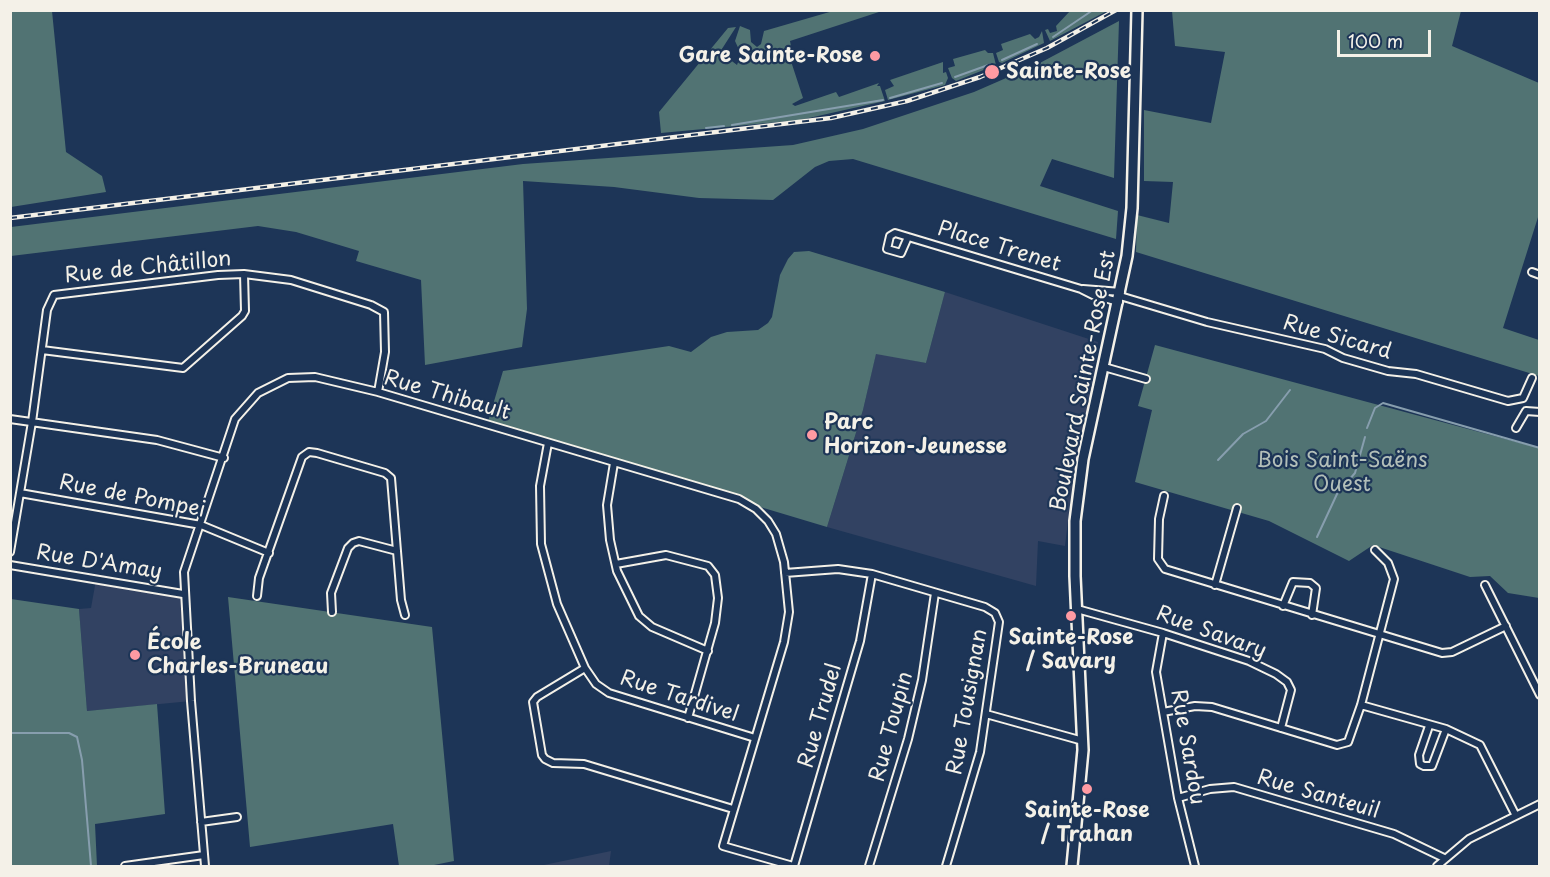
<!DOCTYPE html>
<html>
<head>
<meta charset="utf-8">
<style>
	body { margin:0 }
	#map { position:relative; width:1550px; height:877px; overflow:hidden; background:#1d3557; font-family:"Playpen Sans",sans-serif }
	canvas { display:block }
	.frame { position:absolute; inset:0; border:12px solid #f4f1e8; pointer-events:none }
	.scale { position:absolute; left:1337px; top:30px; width:94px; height:27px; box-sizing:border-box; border:3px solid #f4f1e8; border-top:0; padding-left:8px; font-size:18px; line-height:21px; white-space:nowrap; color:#f4f1e8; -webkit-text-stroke:4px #1d3557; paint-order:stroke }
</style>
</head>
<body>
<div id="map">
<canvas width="1550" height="877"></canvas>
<div class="frame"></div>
<div class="scale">100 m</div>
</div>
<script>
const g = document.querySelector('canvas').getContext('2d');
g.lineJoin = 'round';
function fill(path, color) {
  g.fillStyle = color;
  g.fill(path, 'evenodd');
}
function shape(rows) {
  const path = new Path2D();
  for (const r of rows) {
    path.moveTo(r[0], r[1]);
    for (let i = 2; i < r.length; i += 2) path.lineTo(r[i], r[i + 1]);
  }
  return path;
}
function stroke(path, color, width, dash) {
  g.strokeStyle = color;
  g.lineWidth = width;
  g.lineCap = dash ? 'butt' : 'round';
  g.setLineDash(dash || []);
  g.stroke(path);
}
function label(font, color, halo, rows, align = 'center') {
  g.font = font + ' "Playpen Sans",sans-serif';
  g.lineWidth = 4.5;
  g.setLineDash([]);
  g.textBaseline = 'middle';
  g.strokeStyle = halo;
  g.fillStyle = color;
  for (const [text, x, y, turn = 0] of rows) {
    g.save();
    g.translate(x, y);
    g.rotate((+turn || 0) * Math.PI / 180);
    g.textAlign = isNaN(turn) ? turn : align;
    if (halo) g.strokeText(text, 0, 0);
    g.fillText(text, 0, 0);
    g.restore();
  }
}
fill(shape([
	[945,292,1098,342,1094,365,1097,370,1073,479,1065,546,1038,541,1036,586,827,527,863,410,876,353,926,363],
	[96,580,183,594,191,701,87,711,79,609,91,608],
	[611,851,609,866,539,866]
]), '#324262');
fill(shape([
	[10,11,52,11,66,152,102,176,106,192,11,207],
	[833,11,882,11,790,41,791,46,787,49,803,98,792,104,795,106,836,92,839,97,879,83,877,86,880,86,885,101,800,120,661,133,659,112,728,28,736,27,720,52,737,65,741,54,735,41,740,26,750,30,751,42,757,47,761,44,764,31],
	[1070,11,1070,10,1107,11,1050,41,1045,30,1048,29,1050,33,1057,31,1056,26],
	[1172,11,1461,11,1452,46,1539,83,1539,214,1503,328,1539,340,1539,376,1136,252,1137,215,1169,223,1173,182,1144,181,1144,110,1211,123,1225,52,1175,46],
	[1119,21,1114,178,1052,159,1040,186,1118,211,1116,239,853,159,829,161,815,167,773,200,699,198,614,187,523,181,527,309,522,347,425,365,421,280,356,261,359,251,296,232,258,226,11,256,11,227,523,164,793,145,863,129,974,92,1036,65],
	[1042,31,1044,43,1002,63,999,62,996,53,1003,50,1001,44,1030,34,1035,39,1039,37],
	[985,50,988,53,993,53,996,65,956,81,952,78,948,68,955,66,953,59],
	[943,62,943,73,946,72,948,78,945,85,888,100,885,90,894,86,890,80],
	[809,251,945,292,926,363,876,354,863,410,827,527,487,425,503,371,669,346,691,352,711,337,727,332,758,330,768,323,772,317,780,275,788,259,794,252],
	[1155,345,1539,448,1539,598,1508,593,1490,576,1470,577,1373,545,1349,561,1269,521,1135,482,1152,410,1138,406],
	[228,597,432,627,454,861,429,866,399,866,393,824,250,847],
	[11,599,79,609,87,711,157,704,165,814,95,824,97,866,11,866]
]), '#517373');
stroke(shape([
	[1053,37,1093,10],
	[1002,60,1037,44],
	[955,77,991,64],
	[890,98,942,83],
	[732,125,883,100],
	[706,128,724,126],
	[1367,428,1375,408,1383,403,1540,448],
	[1218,460,1243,434,1266,421,1290,390],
	[1317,537,1337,494,1355,473,1365,437],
	[10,733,69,733,77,737,82,760,91,866]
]), '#879eae', 2);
const street = shape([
	[908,237,901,253,887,249,890,236,895,233,1081,289,1093,295,1119,302],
	[1532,272,1540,275],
	[1083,289,1121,292],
	[1120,296,1207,322,1325,349,1343,358,1388,371,1416,374,1508,401,1523,398,1532,378],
	[42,350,183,368,242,316,245,311,244,274],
	[1104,367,1146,379],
	[10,419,157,440,224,458],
	[1516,428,1526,411,1540,412],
	[548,443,540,486,541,544,557,604,585,668,596,684,609,693,755,738],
	[614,463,607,505,610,540,617,571,639,616,652,627,708,651],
	[20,493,201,525,269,553],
	[1164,496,1159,519,1158,559,1165,569,1442,653,1452,652,1506,626],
	[10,552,32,422,47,310,54,295,218,275,244,274,291,280,371,305,384,312,385,352,378,392],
	[616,564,666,555,708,566,715,575,718,598,715,623,688,718],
	[10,565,183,594],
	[785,573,838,569,872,574,985,607,995,613,999,622,980,752,946,866],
	[1215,585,1237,508],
	[1485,585,1540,695],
	[257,596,259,578,302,457,309,452,317,453,385,473,391,478,401,600,405,615],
	[1283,606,1293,582,1310,583,1316,588,1312,615],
	[1077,609,1163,633,1249,661,1276,674,1287,682,1291,690,1281,728],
	[332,612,331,593,348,548,353,543,359,541,397,551],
	[1163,633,1156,672,1178,798,1195,866],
	[585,668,537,697,533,702,542,755,545,759,553,763,584,764,733,809],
	[1361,705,1446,729,1480,745,1515,814],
	[1163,712,1195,706,1212,707,1337,745,1348,742,1361,705,1394,579,1388,563,1375,550],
	[986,714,1083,741],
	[1429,726,1419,755,1420,764,1424,766,1432,766,1446,729],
	[1178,798,1210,789,1234,787,1394,834,1444,858],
	[201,822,237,817],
	[125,866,204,855],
	[205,866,191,701,184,572,235,419,258,393,288,378,315,377,378,392,739,499,756,509,768,521,776,534,784,562,789,612,784,642,723,846,793,866],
	[794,866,860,641,872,574],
	[869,866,908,739,922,680,935,593],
	[1437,866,1469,839,1540,804]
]);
const secondary = shape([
	[1072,866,1083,750,1075,576,1075,521,1083,459,1127,256,1132,208,1137,10]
]);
stroke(street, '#f4f1e8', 10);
stroke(secondary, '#f4f1e8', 14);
stroke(street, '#1d3557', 6);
stroke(secondary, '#1d3557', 9);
const rail = shape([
	[10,218,831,118,907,101,980,77,1047,48,1116,10]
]);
stroke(rail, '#f4f1e8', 4.5);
stroke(rail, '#1d3557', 2, [7]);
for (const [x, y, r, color] of [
	[875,56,6,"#ff9aa2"],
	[992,72,8,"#ff9aa2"],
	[812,435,6,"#ff9aa2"],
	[1071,616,6,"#ff9aa2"],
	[135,655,6,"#ff9aa2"],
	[1087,789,6,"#ff9aa2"]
]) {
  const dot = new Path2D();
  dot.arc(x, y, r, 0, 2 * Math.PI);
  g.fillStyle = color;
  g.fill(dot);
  stroke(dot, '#1d3557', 2);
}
label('bold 21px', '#f4f1e8', '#1d3557', [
	["Gare Sainte-Rose",863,56,"right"],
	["Sainte-Rose",1006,72],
	["Parc",824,423],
	["Horizon-Jeunesse",824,447],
	["Sainte-Rose",1071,638,"center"],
	["/ Savary",1071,662,"center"],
	["École",147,643],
	["Charles-Bruneau",147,667],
	["Sainte-Rose",1087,811,"center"],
	["/ Trahan",1087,835,"center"]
], 'left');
label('21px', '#f4f1e8', '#1d3557', [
	["Place Trenet",999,247,17],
	["Rue de Châtillon",148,268,-6],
	["Rue Sicard",1337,338,16],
	["Boulevard Sainte-Rose Est",1084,381,-79],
	["Rue Thibault",447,396,16],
	["Rue de Pompei",132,497,11],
	["Rue D'Amay",99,563,9],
	["Rue Savary",1211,633,20],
	["Rue Tardivel",679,697,18],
	["Rue Tousignan",968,702,-80],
	["Rue Trudel",821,716,-74],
	["Rue Toupin",892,727,-75],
	["Rue Sardou",1187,747,80],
	["Rue Santeuil",1318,795,16]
]);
label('21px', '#b3bfb9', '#1d3557', [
	["Bois Saint-Saëns",1342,461],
	["Ouest",1342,485]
]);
</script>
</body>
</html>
